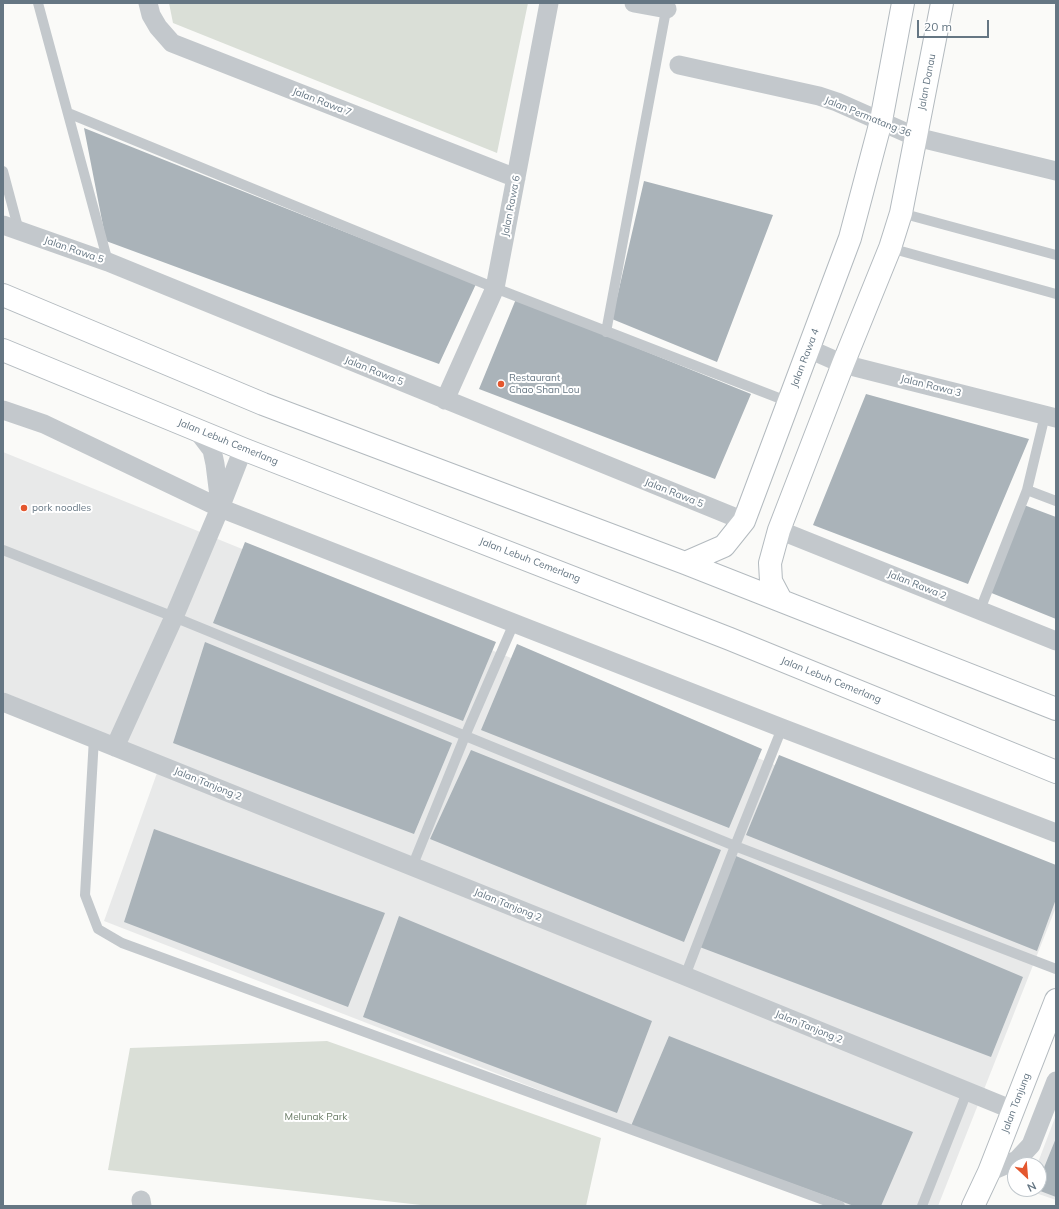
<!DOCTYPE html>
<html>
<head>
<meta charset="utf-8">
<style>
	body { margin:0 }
	#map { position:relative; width:1059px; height:1209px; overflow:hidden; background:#fafaf8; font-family:Mulish,sans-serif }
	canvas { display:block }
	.frame { position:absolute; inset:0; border:4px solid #657683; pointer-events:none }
	.north { position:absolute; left:1007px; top:1157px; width:40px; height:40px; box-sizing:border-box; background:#fff; border:1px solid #c1c8cd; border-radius:50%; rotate:154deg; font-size:11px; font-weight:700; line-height:16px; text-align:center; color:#657683 }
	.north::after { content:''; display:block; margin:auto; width:14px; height:18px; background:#e4572e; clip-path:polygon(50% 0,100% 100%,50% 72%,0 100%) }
	.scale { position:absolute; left:917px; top:20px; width:72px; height:18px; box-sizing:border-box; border:2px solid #657683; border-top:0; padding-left:5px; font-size:12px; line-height:14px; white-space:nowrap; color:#657683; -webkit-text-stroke:3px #fff; paint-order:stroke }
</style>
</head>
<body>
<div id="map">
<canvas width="1059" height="1209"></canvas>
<div class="frame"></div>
<div class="north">N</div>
<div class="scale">20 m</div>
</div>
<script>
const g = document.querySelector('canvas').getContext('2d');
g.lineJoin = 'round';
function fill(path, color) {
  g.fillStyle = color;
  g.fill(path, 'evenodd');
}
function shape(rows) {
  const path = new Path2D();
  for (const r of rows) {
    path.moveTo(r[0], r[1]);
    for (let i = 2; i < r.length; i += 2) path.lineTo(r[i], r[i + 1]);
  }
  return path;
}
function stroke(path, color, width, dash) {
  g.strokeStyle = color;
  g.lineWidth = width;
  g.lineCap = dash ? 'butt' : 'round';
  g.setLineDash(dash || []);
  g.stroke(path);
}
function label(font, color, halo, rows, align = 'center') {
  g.font = font + ' Mulish,sans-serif';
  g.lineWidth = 4;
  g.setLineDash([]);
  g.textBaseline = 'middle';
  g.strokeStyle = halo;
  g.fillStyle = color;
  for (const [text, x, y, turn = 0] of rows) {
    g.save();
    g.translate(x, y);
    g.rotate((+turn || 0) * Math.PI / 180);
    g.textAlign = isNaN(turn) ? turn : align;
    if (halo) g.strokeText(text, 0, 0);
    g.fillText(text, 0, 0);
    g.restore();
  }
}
fill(shape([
	[3,452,1056,879,1056,907,938,1206,838,1206,104,921,162,759,3,692],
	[1056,1115,1056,1200,1027,1190,1028,1189,1039,1189,1039,1165,1037,1165]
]), '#e8e9e9');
fill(shape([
	[169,3,528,3,497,153,173,23],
	[327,1041,601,1138,586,1206,430,1206,108,1170,130,1048]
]), '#dadfd7');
fill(shape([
	[84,128,476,284,439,364,106,241],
	[644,181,773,215,717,362,612,319],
	[516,299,751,394,715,479,479,389],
	[866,394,1029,439,968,584,813,525],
	[1024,505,1056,517,1056,619,989,592],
	[245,542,496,642,463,721,213,623],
	[205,642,452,743,414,834,173,743],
	[517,644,762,749,729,828,481,730],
	[471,750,721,850,684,942,430,839],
	[779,755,1056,865,1056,899,1037,951,746,835],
	[154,829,385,913,348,1007,124,922],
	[736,856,1023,977,991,1057,697,946],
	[399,916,652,1021,617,1113,363,1017],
	[669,1036,913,1132,881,1206,854,1206,631,1126],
	[1056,1138,1056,1197,1035,1189,1039,1189,1039,1180]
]), '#aab3b9');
const secondary = shape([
	[3,295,263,404,685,563,1056,709],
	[3,350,243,449,730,639,1056,772],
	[685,563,724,546,744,521,850,238,881,121,903,3],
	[781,600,771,581,770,563,779,530,843,364,890,248,901,213,942,3],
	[973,1206,989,1172,1056,1000]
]);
stroke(secondary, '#b3babf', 24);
stroke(shape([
	[38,3,108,262],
	[68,113,495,288,789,402],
	[3,171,19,231],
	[901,213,1056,255],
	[890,248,1056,294],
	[606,332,667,5],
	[1027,490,1045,415],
	[3,550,174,617,735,846,1056,969],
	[980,610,1027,490,1056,501],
	[94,738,85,895,98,929,122,943,840,1206],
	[412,867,465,736,514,623],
	[685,976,735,846,782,728],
	[922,1206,967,1092]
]), '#c3c8cc', 10);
stroke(shape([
	[148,3,151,15,158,27,172,43,516,178],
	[634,3,667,9],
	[679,65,819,96,837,102,916,137,1056,171],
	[3,225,108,262,744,521],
	[809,349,843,364,1056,418],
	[445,400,495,288,549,3],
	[3,410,44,424,220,508,782,728,1056,833],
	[196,429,212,450,215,464,220,504],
	[779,530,1056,641],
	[3,702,685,976,1013,1110],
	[115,747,174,617,220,508,243,449],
	[989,1172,1017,1160,1031,1145,1056,1081],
	[141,1200,142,1206]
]), '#c3c8cc', 19);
stroke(secondary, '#fff', 22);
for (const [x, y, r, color] of [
	[501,384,4,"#e4572e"],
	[24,508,4,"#e4572e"]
]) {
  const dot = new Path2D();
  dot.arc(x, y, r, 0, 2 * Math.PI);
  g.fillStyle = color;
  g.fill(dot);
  stroke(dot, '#fff', 1.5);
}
label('10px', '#657683', '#fff', [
	["Jalan Danau",927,82,-79],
	["Jalan Rawa 7",322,102,21],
	["Jalan Permatang 36",868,117,22],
	["Jalan Rawa 6",511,206,-79],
	["Jalan Rawa 5",74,250,19],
	["Jalan Rawa 4",805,358,-69],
	["Jalan Rawa 5",374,371,22],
	["Jalan Rawa 3",931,386,14],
	["Jalan Lebuh Cemerlang",228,442,22],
	["Jalan Rawa 5",674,493,22],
	["Jalan Lebuh Cemerlang",530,560,21],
	["Jalan Rawa 2",917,585,22],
	["Jalan Lebuh Cemerlang",831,680,22],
	["Jalan Tanjong 2",208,784,22],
	["Jalan Tanjong 2",508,905,22],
	["Jalan Tanjong 2",809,1027,22],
	["Jalan Tanjung",1016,1103,-69]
]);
label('10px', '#657683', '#fff', [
	["Restaurant",509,378],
	["Chao Shan Lou",509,390],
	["pork noodles",32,508]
], 'left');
label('10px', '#687a64', '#fff', [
	["Melunak Park",316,1117]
]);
</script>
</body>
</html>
